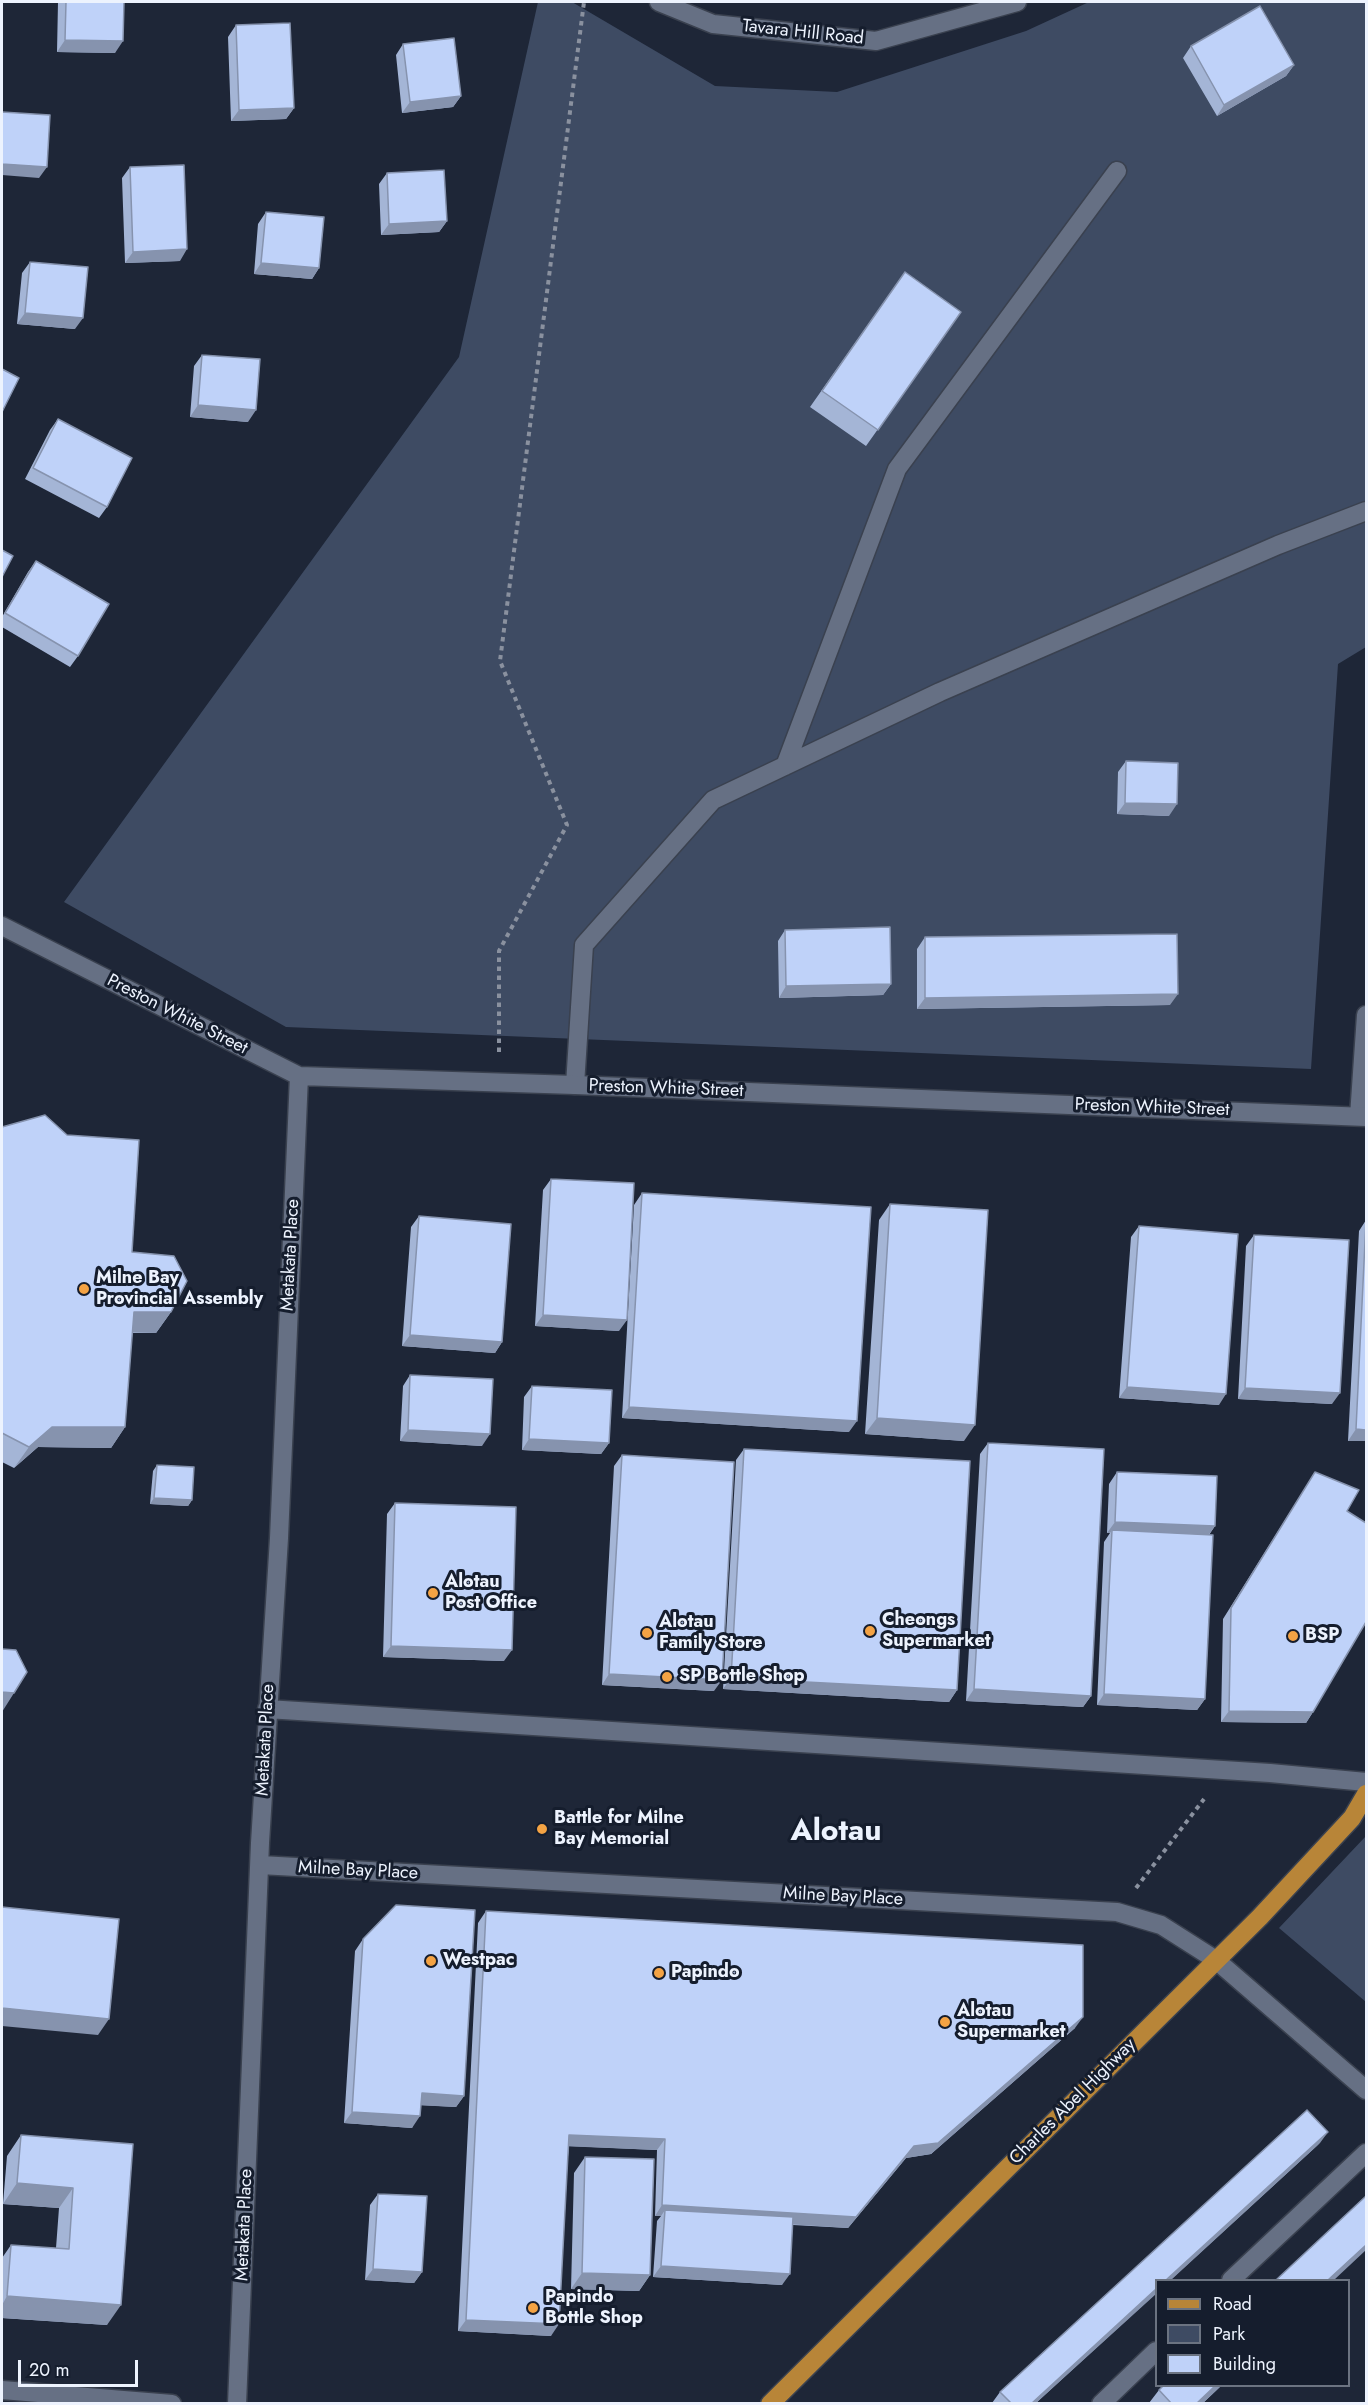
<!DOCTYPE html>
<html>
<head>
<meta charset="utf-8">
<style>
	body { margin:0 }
	#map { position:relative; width:1368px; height:2405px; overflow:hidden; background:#1e2637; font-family:Jost,sans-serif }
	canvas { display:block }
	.frame { position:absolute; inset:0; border:3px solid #edf3fe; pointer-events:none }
	.legend { position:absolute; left:1155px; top:2279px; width:195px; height:108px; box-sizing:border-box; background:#151d2d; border:2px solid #6b7381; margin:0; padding:8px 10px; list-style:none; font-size:18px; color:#edf3fe }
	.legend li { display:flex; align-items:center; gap:12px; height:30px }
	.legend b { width:30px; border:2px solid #6b7381 }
	.scale { position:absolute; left:18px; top:2360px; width:120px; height:27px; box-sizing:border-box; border:3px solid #edf3fe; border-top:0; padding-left:8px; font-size:18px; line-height:21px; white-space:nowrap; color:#edf3fe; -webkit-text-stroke:4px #151d2d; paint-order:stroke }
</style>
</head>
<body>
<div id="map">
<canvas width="1368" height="2405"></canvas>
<div class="frame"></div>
<ul class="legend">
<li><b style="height:8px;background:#b88538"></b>Road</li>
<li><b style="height:16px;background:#3e4b63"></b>Park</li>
<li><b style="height:16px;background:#bfd2f9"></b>Building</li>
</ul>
<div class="scale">20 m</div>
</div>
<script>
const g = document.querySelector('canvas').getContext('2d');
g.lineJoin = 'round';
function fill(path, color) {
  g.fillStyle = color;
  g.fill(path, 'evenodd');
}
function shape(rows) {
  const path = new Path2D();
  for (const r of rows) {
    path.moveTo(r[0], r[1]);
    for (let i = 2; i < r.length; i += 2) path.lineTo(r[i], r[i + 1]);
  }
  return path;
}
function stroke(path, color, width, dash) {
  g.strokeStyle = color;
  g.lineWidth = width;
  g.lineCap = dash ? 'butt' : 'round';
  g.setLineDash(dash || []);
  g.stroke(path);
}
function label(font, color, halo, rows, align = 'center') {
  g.font = font + ' Jost,sans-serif';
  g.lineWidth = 6;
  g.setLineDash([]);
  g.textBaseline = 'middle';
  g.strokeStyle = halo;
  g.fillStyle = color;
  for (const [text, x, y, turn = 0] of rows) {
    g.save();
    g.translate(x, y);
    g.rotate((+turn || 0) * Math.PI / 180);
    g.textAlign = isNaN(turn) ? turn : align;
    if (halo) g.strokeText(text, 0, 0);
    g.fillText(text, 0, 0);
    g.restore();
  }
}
fill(shape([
	[538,2,572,2,715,86,837,92,1026,31,1089,2,1366,2,1366,647,1338,664,1311,1069,286,1027,64,902,459,357],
	[1366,1836,1366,2002,1279,1928]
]), '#3e4b63');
const lane = shape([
	[785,766,897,469,1117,171],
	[575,1085,584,945,713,800,940,692,1278,545,1366,511],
	[1359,1116,1366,1015],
	[1231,2280,1366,2153],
	[1101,2404,1156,2351]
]);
const street = shape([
	[659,2,713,24,876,41,1017,2],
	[2,926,299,1076,575,1085,1366,1117],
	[267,1709,1270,1773,1366,1782],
	[260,1865,1117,1912,1161,1925,1216,1960,1366,2090],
	[2,2390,172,2404],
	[237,2404,260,1843,279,1538,299,1076]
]);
const primary = shape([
	[770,2404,1260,1917,1352,1818,1366,1794]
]);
stroke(lane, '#3a414f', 21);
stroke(street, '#3a414f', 21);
stroke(primary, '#3a414f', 21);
stroke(shape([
	[499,1052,499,951,567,825,500,661,584,2],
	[1136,1888,1204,1799]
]), '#8a919f', 4, [4.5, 4.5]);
stroke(lane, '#667084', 18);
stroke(street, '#667084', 18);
stroke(primary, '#b88538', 18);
fill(shape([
	[58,2,124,2,115,53,57,52],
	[236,25,294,108,286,119,231,121,228,37],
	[403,44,461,96,453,107,402,113,396,55],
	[1191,46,1294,65,1286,76,1217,116,1183,58],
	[130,167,180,261,125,263,122,178],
	[387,173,447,221,439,232,381,235,379,184],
	[266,212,319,268,312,279,254,274,258,224],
	[30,262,75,329,17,324,22,273],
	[905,272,961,312,866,446,810,407],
	[202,355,248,422,190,417,194,366],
	[58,419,107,507,99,518,25,479,50,430],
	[36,561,78,656,70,667,2,627,2,617,28,572],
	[1126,761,1169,816,1117,814,1118,772],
	[785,930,891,984,883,995,779,998,778,941],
	[925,937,1170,1005,917,1009,917,949],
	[2,1127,132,1252,171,1312,156,1333,132,1333,125,1427,111,1448,38,1447,14,1468,2,1462],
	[551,1179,619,1331,535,1326,543,1190],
	[642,1193,849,1432,622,1418,634,1205],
	[890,1204,964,1441,865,1434,879,1220],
	[419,1216,502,1342,495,1353,402,1346,411,1227],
	[1366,1220,1366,1441,1348,1441,1359,1231],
	[1139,1226,1219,1405,1119,1398,1131,1237],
	[1254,1235,1332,1404,1238,1399,1246,1246],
	[410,1375,482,1446,400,1441,403,1386],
	[532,1386,609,1443,601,1454,522,1450,524,1397],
	[988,1443,1091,1696,1083,1707,966,1701,980,1454],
	[744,1449,957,1690,949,1702,723,1689,736,1460],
	[622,1455,714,1691,602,1685,614,1466],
	[157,1465,192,1500,188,1506,150,1504,153,1471],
	[1117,1472,1215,1526,1209,1535,1205,1699,1197,1710,1097,1705,1104,1542,1110,1533,1107,1533,1109,1484],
	[1315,1472,1347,1511,1313,1712,1306,1723,1221,1722,1223,1619],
	[395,1503,504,1661,383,1657,387,1514],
	[486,1911,1075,2028,931,2154,906,2158,848,2228,793,2225,782,2285,653,2277,657,2221,661,2216,655,2216,657,2150,569,2146,551,2336,458,2331,478,1923],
	[363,1939,464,2096,456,2107,421,2105,412,2128,344,2123,355,1951],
	[21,2135,133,2144,107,2325,2,2318,2,2258,11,2245,56,2248,59,2208,3,2204,7,2156],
	[1320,2143,1036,2403,992,2403,1000,2392],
	[585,2157,650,2275,639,2291,571,2289,574,2173],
	[378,2194,422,2272,414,2283,365,2280,370,2205],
	[1164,2385,1222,2385,1203,2403,1149,2403,1159,2390]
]), '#a4b5d6');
fill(shape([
	[65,40,123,41,115,53,57,52],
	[1294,65,1286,76,1217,116,1224,105],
	[461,96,453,107,402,113,410,102],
	[294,108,286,119,231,121,239,110],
	[2,164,47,167,39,178,2,175],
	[447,221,439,232,381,235,389,224],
	[187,249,180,261,125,263,133,252],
	[261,263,319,268,312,279,254,274],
	[25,313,83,318,75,329,17,324],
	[198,405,256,410,248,422,190,417],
	[1125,803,1177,804,1169,816,1117,814],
	[891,984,883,995,779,998,786,986],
	[1178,994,1170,1005,917,1009,925,998],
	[134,1312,171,1312,156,1333,119,1332],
	[543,1315,627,1320,619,1331,535,1326],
	[410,1335,502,1342,495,1353,402,1346],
	[1127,1387,1226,1394,1219,1405,1119,1398],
	[1245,1388,1340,1393,1332,1404,1238,1399],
	[629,1407,857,1421,849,1432,622,1418],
	[877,1418,975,1425,964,1441,865,1434],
	[52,1427,125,1427,111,1448,38,1447,14,1468,29,1447],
	[1356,1429,1366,1430,1366,1441,1348,1441],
	[408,1430,490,1434,482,1446,400,1441],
	[529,1439,609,1443,601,1454,522,1450],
	[154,1498,192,1500,188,1506,150,1504],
	[1115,1522,1215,1526,1207,1537,1112,1530,1110,1533,1107,1533],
	[391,1646,512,1650,504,1661,383,1657],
	[609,1674,722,1680,714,1691,602,1685],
	[731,1678,957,1690,949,1702,723,1689],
	[974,1689,1091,1696,1083,1707,966,1701],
	[2,1692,14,1693,2,1712],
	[1104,1694,1205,1699,1197,1710,1097,1705],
	[1229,1711,1313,1712,1306,1723,1221,1722],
	[2,2008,109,2019,98,2035,2,2026],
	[1083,2017,1075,2028,931,2154,906,2158,848,2228,664,2216,665,2210,661,2216,655,2216,662,2205,914,2146],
	[422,2093,464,2096,456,2107,414,2105],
	[352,2112,420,2116,412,2128,344,2123],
	[1328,2132,1320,2143,1171,2280,1166,2280],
	[569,2135,665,2139,657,2150,561,2146],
	[17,2183,73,2188,59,2208,3,2204],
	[1366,2245,1366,2250,1334,2280,1328,2280],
	[661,2266,790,2274,782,2285,653,2277],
	[373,2269,422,2272,414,2283,365,2280],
	[582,2273,650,2275,639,2291,571,2289],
	[1156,2289,1156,2294,1036,2403,1032,2403],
	[7,2296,121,2305,107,2325,2,2318,2,2305],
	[466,2320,559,2324,551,2336,458,2331],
	[1216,2385,1222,2385,1203,2403,1197,2403]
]), '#8693ae');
const building = shape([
	[66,2,124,2,123,41,65,40,66,2],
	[1260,6,1294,65,1224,105,1191,46,1260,6],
	[290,23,294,108,239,110,236,25,290,23],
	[454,38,461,96,410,102,403,44,454,38],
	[2,112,50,115,47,167,2,164,2,112],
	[184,165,187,249,133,252,130,167,184,165],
	[444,170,447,221,389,224,387,173,444,170],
	[266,212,324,217,319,268,261,263,266,212],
	[30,262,88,267,83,318,25,313,30,262],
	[905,272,961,312,878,430,822,391,905,272],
	[202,355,260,359,256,410,198,405,202,355],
	[2,369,19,378,2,412,2,369],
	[58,419,132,458,107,507,33,468,58,419],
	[2,550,13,556,2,577,2,550],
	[36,561,109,604,78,656,5,613,36,561],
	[1126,761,1178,763,1177,804,1125,803,1126,761],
	[890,927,891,984,786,986,785,930,890,927],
	[1177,934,1178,994,925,998,925,937,1177,934],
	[45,1115,67,1135,139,1140,132,1252,174,1256,187,1281,171,1312,134,1312,125,1427,52,1427,29,1447,2,1433,2,1127,45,1115],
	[551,1179,634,1183,627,1320,543,1315,551,1179],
	[642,1193,871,1207,857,1421,629,1407,642,1193],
	[890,1204,988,1210,975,1425,877,1418,890,1204],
	[419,1216,511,1224,502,1342,410,1335,419,1216],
	[1366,1221,1366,1430,1356,1429,1366,1221],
	[1139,1226,1238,1234,1226,1394,1127,1387,1139,1226],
	[1254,1235,1349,1240,1340,1393,1245,1388,1254,1235],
	[410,1375,493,1379,490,1434,408,1430,410,1375],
	[532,1386,612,1390,609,1443,529,1439,532,1386],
	[988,1443,1104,1449,1091,1696,974,1689,988,1443],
	[744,1449,970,1461,957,1690,731,1678,744,1449],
	[622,1455,734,1462,722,1680,609,1674,622,1455],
	[157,1465,194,1467,192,1500,154,1498,157,1465],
	[1117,1472,1217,1476,1215,1526,1115,1522,1117,1472],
	[1315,1472,1359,1490,1347,1511,1366,1523,1366,1622,1313,1712,1229,1711,1231,1608,1315,1472],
	[395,1503,516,1507,512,1650,391,1646,395,1503],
	[1112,1530,1213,1535,1205,1699,1104,1694,1112,1530],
	[2,1649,16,1650,27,1672,14,1693,2,1692,2,1649],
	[396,1905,475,1910,464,2096,422,2093,420,2116,352,2112,363,1939,396,1905],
	[2,1907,119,1919,109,2019,2,2008,2,1907],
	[486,1911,1083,1945,1083,2017,938,2143,914,2146,856,2217,662,2205,665,2139,569,2135,559,2324,466,2320,486,1911],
	[1307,2110,1328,2132,1166,2280,1156,2280,1156,2289,1032,2403,1011,2403,1000,2392,1307,2110],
	[21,2135,133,2144,121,2305,7,2296,11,2245,69,2249,73,2188,17,2183,21,2135],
	[585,2157,654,2159,650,2275,582,2273,585,2157],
	[378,2194,427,2196,422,2272,373,2269,378,2194],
	[1366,2196,1366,2245,1328,2280,1276,2280,1366,2196],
	[665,2210,793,2217,790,2274,661,2266,665,2210],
	[1164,2385,1216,2385,1197,2403,1171,2403,1159,2390,1164,2385]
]);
fill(building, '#bfd2f9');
stroke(building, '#8693ae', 1.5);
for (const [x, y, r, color] of [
	[84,1289,6,"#f4a344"],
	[433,1593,6,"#f4a344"],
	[870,1631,6,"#f4a344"],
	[647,1633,6,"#f4a344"],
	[1293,1636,6,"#f4a344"],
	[667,1677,6,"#f4a344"],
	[542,1829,6,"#f4a344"],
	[431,1961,6,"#f4a344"],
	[659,1973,6,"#f4a344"],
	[945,2022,6,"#f4a344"],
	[533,2308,6,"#f4a344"]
]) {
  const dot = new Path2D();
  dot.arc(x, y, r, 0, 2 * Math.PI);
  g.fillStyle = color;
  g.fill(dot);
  stroke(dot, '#151d2d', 2);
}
label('18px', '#edf3fe', '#151d2d', [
	["Tavara Hill Road",803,33,6],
	["Preston White Street",177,1015,27],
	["Preston White Street",666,1089,2],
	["Preston White Street",1152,1108,2],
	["Metakata Place",291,1255,-87],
	["Metakata Place",266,1740,-87],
	["Milne Bay Place",358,1871,3],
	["Milne Bay Place",843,1897,3],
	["Charles Abel Highway",1073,2102,-45],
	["Metakata Place",245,2225,-88]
]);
label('bold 18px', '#edf3fe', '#151d2d', [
	["Milne Bay",96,1279],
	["Provincial Assembly",96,1300],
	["Alotau",445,1583],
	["Post Office",445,1604],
	["Cheongs",882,1621],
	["Supermarket",882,1642],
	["Alotau",659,1623],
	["Family Store",659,1644],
	["BSP",1305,1636],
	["SP Bottle Shop",679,1677],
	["Battle for Milne",554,1819],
	["Bay Memorial",554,1840],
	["Westpac",443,1961],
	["Papindo",671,1973],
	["Alotau",957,2012],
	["Supermarket",957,2033],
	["Papindo",545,2298],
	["Bottle Shop",545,2319]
], 'left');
label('bold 30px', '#edf3fe', '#151d2d', [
	["Alotau",836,1833]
]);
</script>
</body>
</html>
